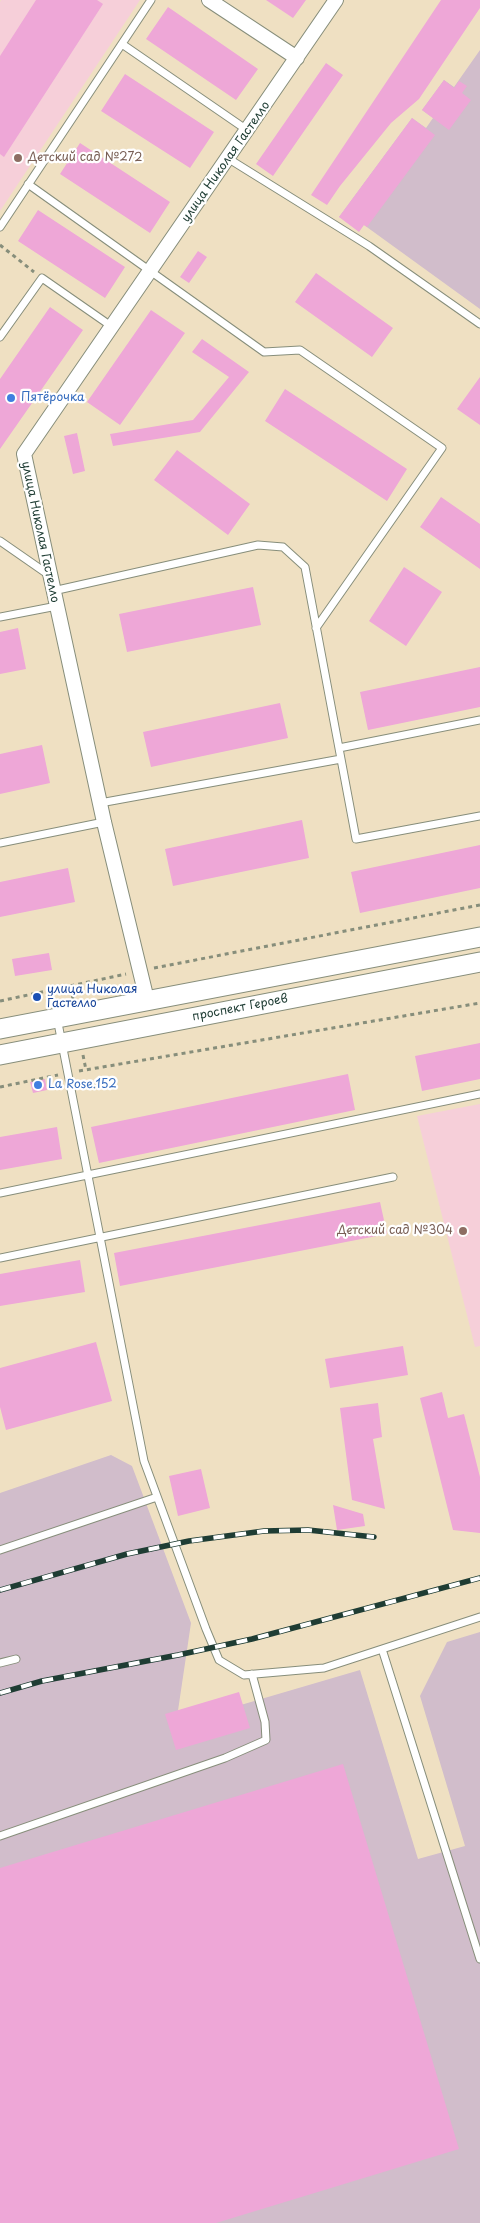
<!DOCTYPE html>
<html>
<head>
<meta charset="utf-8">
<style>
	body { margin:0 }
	canvas { display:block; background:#efe0c2 }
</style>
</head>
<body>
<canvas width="480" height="2223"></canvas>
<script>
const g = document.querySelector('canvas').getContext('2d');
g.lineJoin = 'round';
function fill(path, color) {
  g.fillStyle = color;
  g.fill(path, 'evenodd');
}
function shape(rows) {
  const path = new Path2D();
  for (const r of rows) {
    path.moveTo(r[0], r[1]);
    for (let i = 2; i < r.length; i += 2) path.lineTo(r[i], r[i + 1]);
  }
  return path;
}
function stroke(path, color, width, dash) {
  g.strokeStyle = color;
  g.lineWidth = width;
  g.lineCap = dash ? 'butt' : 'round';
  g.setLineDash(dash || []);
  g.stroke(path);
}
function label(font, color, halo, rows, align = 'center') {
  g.font = font + ' "Playpen Sans",sans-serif';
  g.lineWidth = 4.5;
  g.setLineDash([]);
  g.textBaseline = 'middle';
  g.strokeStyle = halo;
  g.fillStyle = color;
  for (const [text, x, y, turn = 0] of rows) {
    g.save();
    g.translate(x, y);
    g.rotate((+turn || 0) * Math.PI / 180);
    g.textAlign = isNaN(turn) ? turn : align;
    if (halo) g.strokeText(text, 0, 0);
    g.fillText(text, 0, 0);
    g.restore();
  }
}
fill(shape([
	[1,0,140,0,0,211,0,2],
	[480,1104,480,1346,475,1347,417,1116]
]), '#f6cfd9');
fill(shape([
	[480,50,480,309,364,225,339,217,412,118,426,128,433,118,422,110,444,80,454,87],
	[111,1455,132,1466,191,1623,176,1724,360,1670,418,1859,465,1846,420,1696,447,1642,480,1632,480,2223,0,2223,0,1493]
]), '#d1bdcb');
fill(shape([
	[36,0,97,0,103,4,4,157,0,154,0,56],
	[266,0,306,0,293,18],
	[441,0,480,0,480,8,419,99,391,123,340,186,327,205,311,195],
	[168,7,258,69,236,100,146,39],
	[326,63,343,75,273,176,256,164],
	[125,74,214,132,190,168,101,111],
	[444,80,454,88,459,81,467,86,462,93,471,100,449,130,422,110],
	[412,118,435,135,367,227,364,225,359,232,339,217],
	[80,143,170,202,150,233,60,174],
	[38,210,125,267,105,298,18,241],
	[198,251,207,257,189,283,180,277],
	[316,273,393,328,372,357,295,302],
	[50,307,83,330,0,449,0,379],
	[151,310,185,333,120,425,87,402],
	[202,339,249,372,200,432,113,446,110,434,193,420,229,377,192,352],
	[480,377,480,425,457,409],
	[285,389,407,469,387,501,265,421],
	[77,433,85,471,73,474,64,436],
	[177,450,250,504,228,535,154,480],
	[441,497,480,524,480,569,420,527],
	[404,567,442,592,406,646,369,621],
	[253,587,261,625,127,652,119,614],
	[18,628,26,669,0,674,0,632],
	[480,667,480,707,368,730,360,692],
	[280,703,288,738,151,767,143,732],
	[42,745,50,783,0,794,0,754],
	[302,820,309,858,173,886,165,849],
	[480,845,480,888,360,913,351,872],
	[68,868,75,902,0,917,0,882],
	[49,953,52,970,15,976,12,959],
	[480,1043,480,1079,422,1091,415,1056],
	[348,1074,355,1110,99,1163,91,1127],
	[45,1079,47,1090,33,1093,30,1082],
	[57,1127,62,1159,0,1170,0,1137],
	[380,1202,387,1234,120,1286,114,1253],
	[80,1260,85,1292,0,1306,0,1274],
	[96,1342,112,1401,6,1430,0,1407,0,1368],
	[403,1346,408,1375,330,1388,325,1359],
	[442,1392,448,1418,464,1414,480,1477,480,1533,453,1530,420,1398],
	[378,1403,382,1437,373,1439,385,1509,352,1500,340,1408],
	[201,1469,210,1508,178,1516,169,1476],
	[333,1505,363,1514,365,1526,337,1530],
	[239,1692,250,1728,176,1750,165,1714],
	[343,1764,459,2149,216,2223,0,2223,0,1868]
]), '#eea7d7');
const lane = shape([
	[122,44,247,130],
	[229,159,369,246,480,324],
	[28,184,264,352,300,350,442,448,316,628],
	[0,227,151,0],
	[0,337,42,278,111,326],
	[0,541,49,575],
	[53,591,258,545,283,547,305,567,356,839,480,816],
	[0,617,57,606],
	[339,748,480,720],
	[100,803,341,759],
	[0,843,104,822],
	[57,1018,144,1461,206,1629,219,1660,244,1675,324,1668,480,1617],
	[0,1193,480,1094],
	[0,1258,393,1177],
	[0,1550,157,1497],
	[382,1649,480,1959],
	[0,1663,16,1659],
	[0,1836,225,1758,266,1740,265,1722,252,1674]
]);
const street = shape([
	[209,0,297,58],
	[147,1000,104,822,24,454,336,0]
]);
const secondary = shape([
	[0,1029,480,937],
	[0,1055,480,962]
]);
stroke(lane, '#878e7b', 9);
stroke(street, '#878e7b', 16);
stroke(secondary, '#878e7b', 21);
stroke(shape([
	[0,245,34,272],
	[154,968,480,905],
	[71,988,73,999],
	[0,1001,126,974],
	[83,1055,86,1070],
	[79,1071,480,1003],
	[0,1087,58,1075]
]), '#878e7b', 3, [4, 4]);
stroke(lane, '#fff', 7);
stroke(street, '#fff', 14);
stroke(secondary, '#fff', 19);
const rail = shape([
	[0,1590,127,1554,189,1541,264,1531,308,1530,374,1537],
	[0,1693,42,1681,178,1655,252,1639,480,1578]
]);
stroke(rail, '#1f3d34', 5.5);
stroke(rail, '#fff', 4, [11]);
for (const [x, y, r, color] of [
	[18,158,5,"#8d6e63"],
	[11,398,5,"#3f7fe0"],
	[37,997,5,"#1a4fb4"],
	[38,1085,5,"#3f7fe0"],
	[463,1231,5,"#8d6e63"]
]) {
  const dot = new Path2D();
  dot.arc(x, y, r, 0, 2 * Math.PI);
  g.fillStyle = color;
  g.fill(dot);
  stroke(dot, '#fff', 2);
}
label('12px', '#785e54', '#fff', [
	["Детский сад №272",28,158],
	["Детский сад №304",453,1231,"right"]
], 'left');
label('12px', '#1f3d34', '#fff', [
	["улица Николая Гастелло",226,162,-55],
	["улица Николая Гастелло",40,532,78],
	["проспект Героев",240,1008,-11]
]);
label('12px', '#366cbe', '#fff', [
	["Пятёрочка",21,398],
	["La Rose.152",48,1085]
], 'left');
label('12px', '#164399', '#fff', [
	["улица Николая",47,990],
	["Гастелло",47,1004]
], 'left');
</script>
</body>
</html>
